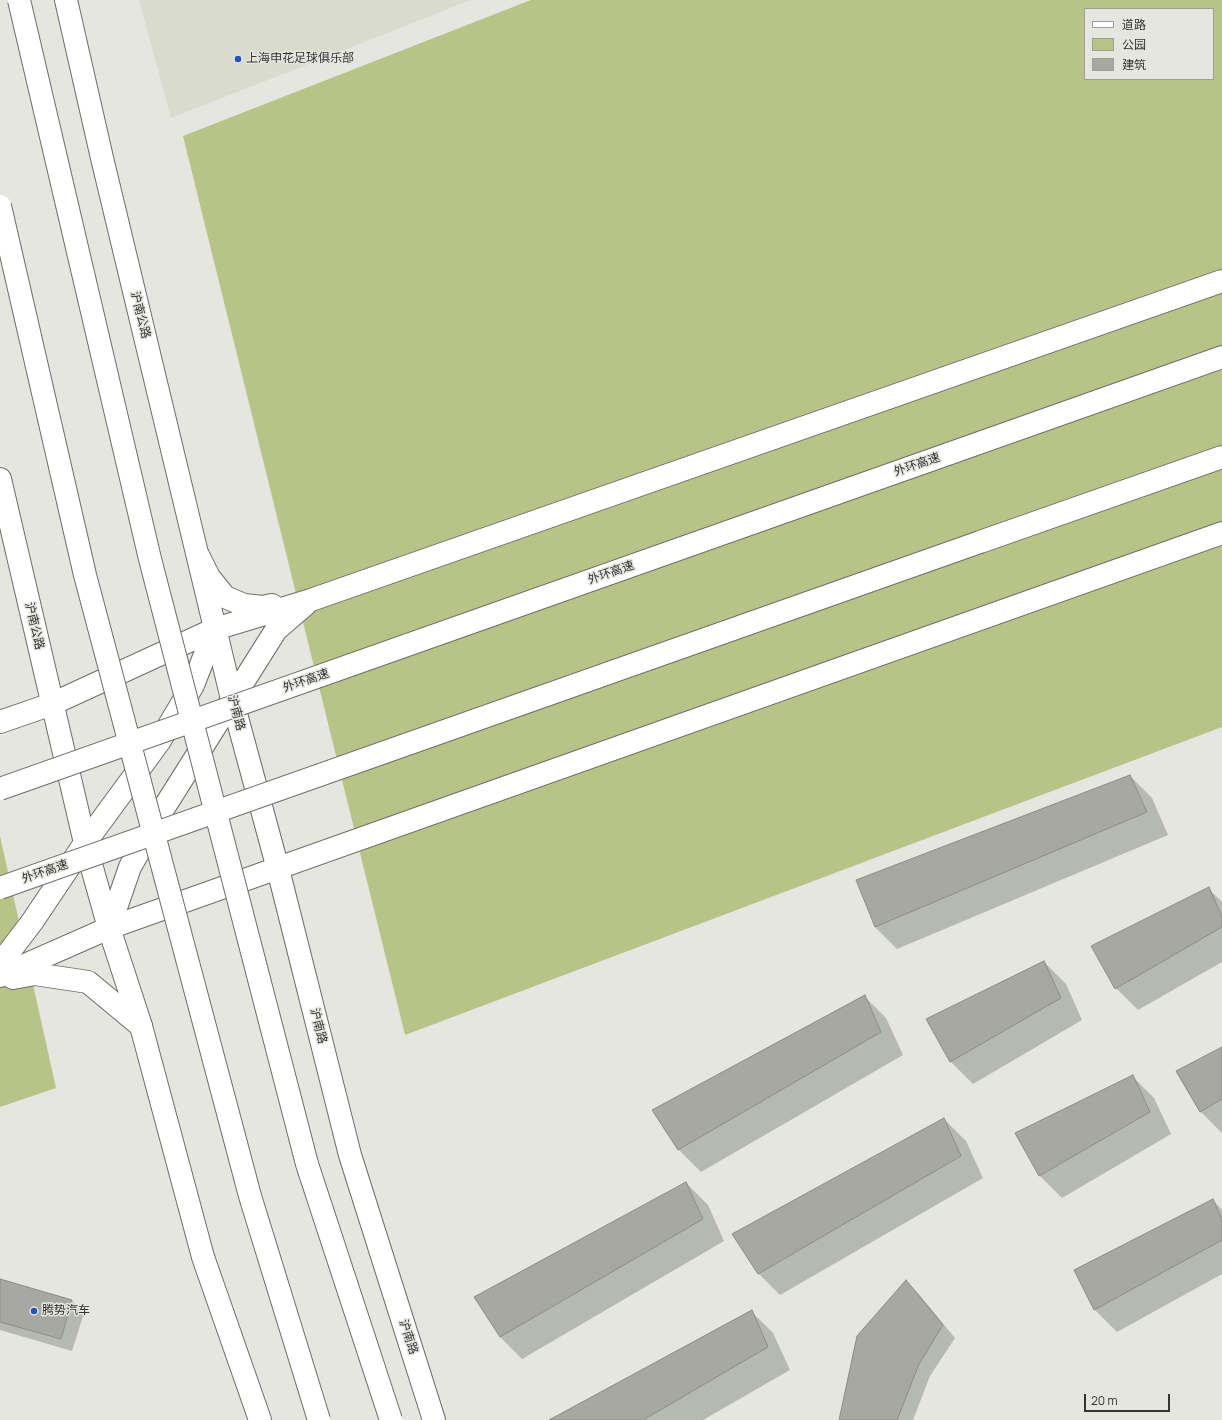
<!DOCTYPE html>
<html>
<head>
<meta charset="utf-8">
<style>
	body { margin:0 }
	#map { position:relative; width:1222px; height:1420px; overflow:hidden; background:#e4e6df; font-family:Manrope,"Noto Sans SC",sans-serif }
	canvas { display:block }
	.legend { position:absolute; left:1084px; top:8px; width:130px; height:72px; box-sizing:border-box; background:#e4e6df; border:1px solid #9e9f9a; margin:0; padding:5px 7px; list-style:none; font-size:12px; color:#353533 }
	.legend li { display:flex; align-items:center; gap:8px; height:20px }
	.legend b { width:20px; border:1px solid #9e9f9a }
	.scale { position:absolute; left:1084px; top:1394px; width:86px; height:18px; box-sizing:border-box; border:2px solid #353533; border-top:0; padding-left:5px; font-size:12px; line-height:14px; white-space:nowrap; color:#353533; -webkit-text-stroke:3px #e4e6df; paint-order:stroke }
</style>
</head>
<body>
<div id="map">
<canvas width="1222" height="1420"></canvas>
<ul class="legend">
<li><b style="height:5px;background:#fff"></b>道路</li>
<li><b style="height:11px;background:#b8c387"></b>公园</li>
<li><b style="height:11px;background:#a7a8a2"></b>建筑</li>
</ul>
<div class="scale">20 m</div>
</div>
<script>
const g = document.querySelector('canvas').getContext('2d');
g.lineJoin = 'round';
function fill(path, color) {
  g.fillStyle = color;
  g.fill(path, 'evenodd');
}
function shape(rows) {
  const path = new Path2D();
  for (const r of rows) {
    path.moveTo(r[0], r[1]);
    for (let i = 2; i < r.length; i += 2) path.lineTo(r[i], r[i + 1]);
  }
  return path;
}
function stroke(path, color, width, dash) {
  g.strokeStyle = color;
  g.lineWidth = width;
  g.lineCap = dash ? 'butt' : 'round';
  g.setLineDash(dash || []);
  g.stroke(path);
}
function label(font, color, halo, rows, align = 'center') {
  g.font = font + ' Manrope,"Noto Sans SC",sans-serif';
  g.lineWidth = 3;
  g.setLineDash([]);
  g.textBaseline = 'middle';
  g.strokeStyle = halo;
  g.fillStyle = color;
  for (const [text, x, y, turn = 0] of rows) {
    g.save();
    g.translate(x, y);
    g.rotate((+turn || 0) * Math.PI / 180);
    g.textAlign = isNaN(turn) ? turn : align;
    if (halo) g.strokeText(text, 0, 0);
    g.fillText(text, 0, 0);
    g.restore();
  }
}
fill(shape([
	[139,0,471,0,171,118]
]), '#d8dbce');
fill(shape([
	[531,0,1222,0,1222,727,405,1035,183,136],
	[1085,9,1213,9,1213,79,1085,79],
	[0,836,56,1088,0,1107]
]), '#b8c387');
fill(shape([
	[1130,776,1152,798,1168,835,897,949,875,927],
	[1209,889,1222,902,1222,962,1138,1010,1116,988],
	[1044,962,1066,984,1082,1020,973,1084,951,1062,928,1019],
	[864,996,886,1018,903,1055,701,1172,679,1150,654,1111],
	[1222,1048,1222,1133,1201,1112,1178,1071],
	[1132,1076,1154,1098,1171,1134,1062,1198,1040,1176,1016,1134],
	[944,1119,966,1141,983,1178,780,1295,758,1273],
	[686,1183,708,1205,724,1241,522,1359,500,1337],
	[1213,1200,1222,1210,1222,1274,1117,1332,1095,1310,1075,1270],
	[0,1280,72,1301,84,1313,72,1351,0,1330],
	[906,1282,918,1293,955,1338,930,1376,913,1420,840,1420],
	[751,1311,773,1333,790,1370,703,1420,551,1420]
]), '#0003');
const building = shape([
	[1130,775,1147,812,875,927,856,880,1130,775],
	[1209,887,1222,917,1222,927,1115,989,1091,946,1209,887],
	[1044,961,1061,998,950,1062,926,1019,1044,961],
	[865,995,881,1032,678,1150,652,1110,865,995],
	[1222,1047,1222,1099,1200,1112,1176,1071,1222,1047],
	[1133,1075,1150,1112,1039,1176,1015,1133,1133,1075],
	[944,1118,961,1156,758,1274,732,1234,944,1118],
	[686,1182,703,1219,500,1337,474,1297,686,1182],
	[1213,1199,1222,1220,1222,1240,1094,1310,1074,1270,1213,1199],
	[0,1279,72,1300,61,1339,0,1322,0,1279],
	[906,1280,943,1325,919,1364,897,1420,839,1420,857,1336,906,1280],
	[752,1310,768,1347,643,1420,549,1420,752,1310]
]);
fill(building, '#a7a8a2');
stroke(building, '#8b8c86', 1);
const primary = shape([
	[66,0,102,158,232,699,278,869,350,1155,434,1420],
	[0,479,85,843,109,928,141,1026,203,1257,260,1420]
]);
const motorway = shape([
	[948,454,1222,357],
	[980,542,1222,457],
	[198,555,209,577,225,597,244,605,263,607,272,605],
	[0,722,52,704,215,629,311,600,1222,281],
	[109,928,130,867,160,814,276,630,305,605],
	[0,964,32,922,85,843,159,742,193,685,215,629],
	[0,976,109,928,1222,533],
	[13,978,35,974,88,982,141,1026]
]);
stroke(primary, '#6d6e68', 24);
stroke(motorway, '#6d6e68', 24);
stroke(primary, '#fff', 22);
stroke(motorway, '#fff', 22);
const primaryBridge = shape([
	[19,0,150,559,307,1164,391,1420],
	[0,206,85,575,250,1196,319,1420]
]);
const motorwayBridge = shape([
	[0,789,948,454],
	[0,888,980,542]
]);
stroke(primaryBridge, '#6d6e68', 24, []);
stroke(motorwayBridge, '#6d6e68', 24, []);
stroke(primaryBridge, '#fff', 22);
stroke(motorwayBridge, '#fff', 22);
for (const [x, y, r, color] of [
	[238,59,4,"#2353c0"],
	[34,1311,4,"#2353c0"]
]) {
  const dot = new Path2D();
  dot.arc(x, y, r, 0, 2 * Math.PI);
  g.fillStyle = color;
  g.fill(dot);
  stroke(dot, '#e4e6df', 1.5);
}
label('12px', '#353533', '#e4e6df', [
	["上海申花足球俱乐部",246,59],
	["腾势汽车",42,1311]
], 'left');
label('12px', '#353533', '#e4e6df', [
	["沪南公路",140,315,76],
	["外环高速",917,465,-19],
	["外环高速",611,573,-19],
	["沪南公路",34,626,77],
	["外环高速",306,681,-19],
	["沪南路",236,713,75],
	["外环高速",45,872,-19],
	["沪南路",318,1026,76],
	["沪南路",408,1337,72]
]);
</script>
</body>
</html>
